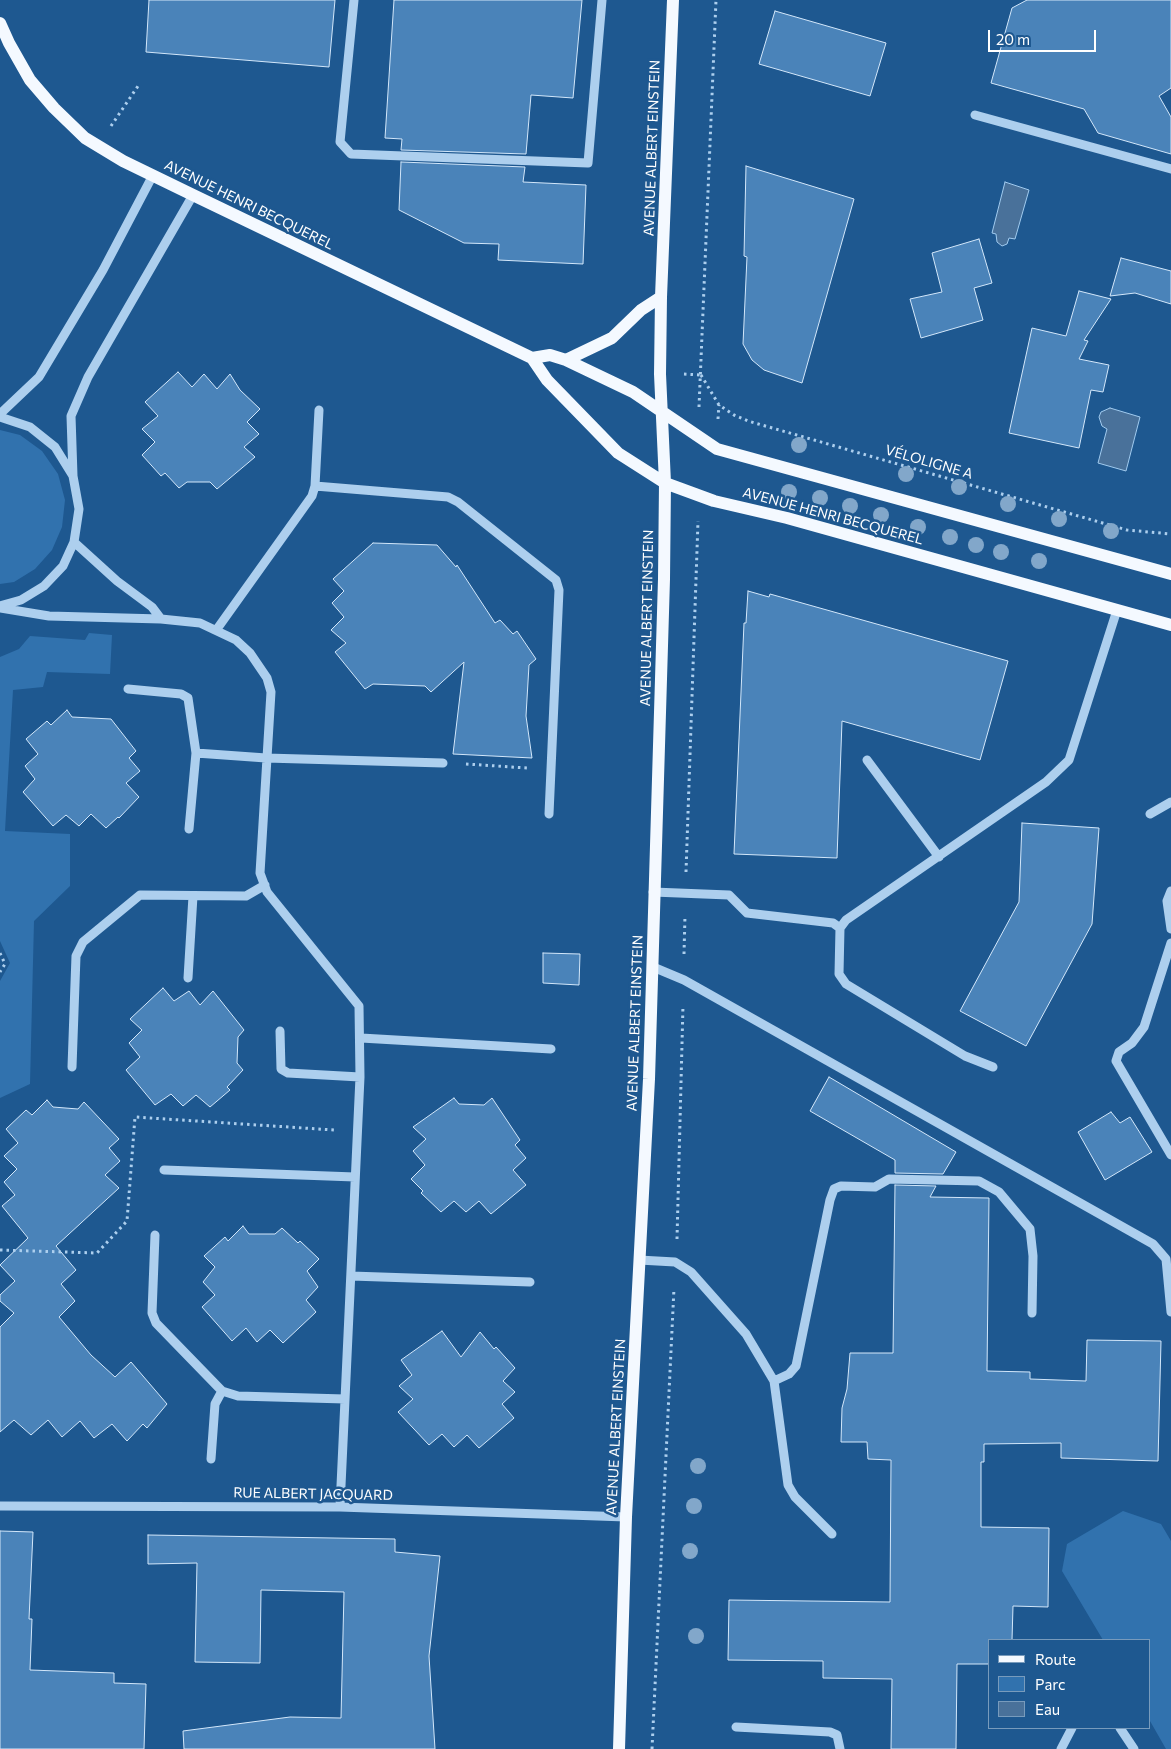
<!DOCTYPE html>
<html>
<head>
<meta charset="utf-8">
<style>
	body { margin:0 }
	#map { position:relative; width:1171px; height:1749px; overflow:hidden; background:#1e5890; font-family:Commissioner,sans-serif }
	canvas { display:block }
	.legend { position:absolute; left:988px; top:1639px; width:162px; height:90px; box-sizing:border-box; background:#1e5890; border:1px solid #789bbc; margin:0; padding:6px 9px; list-style:none; font-size:15px; color:#fff }
	.legend li { display:flex; align-items:center; gap:10px; height:25px }
	.legend b { width:25px; border:1px solid #789bbc }
	.scale { position:absolute; left:988px; top:30px; width:108px; height:22px; box-sizing:border-box; border:2px solid #fff; border-top:0; padding-left:6px; font-size:15px; line-height:18px; white-space:nowrap; color:#fff; -webkit-text-stroke:4px #1e5890; paint-order:stroke }
</style>
</head>
<body>
<div id="map">
<canvas width="1171" height="1749"></canvas>
<ul class="legend">
<li><b style="height:6px;background:#f4f9ff"></b>Route</li>
<li><b style="height:14px;background:#3172ae"></b>Parc</li>
<li><b style="height:14px;background:#49719a"></b>Eau</li>
</ul>
<div class="scale">20 m</div>
</div>
<script>
const g = document.querySelector('canvas').getContext('2d');
g.lineJoin = 'round';
function fill(path, color) {
  g.fillStyle = color;
  g.fill(path, 'evenodd');
}
function shape(rows) {
  const path = new Path2D();
  for (const r of rows) {
    path.moveTo(r[0], r[1]);
    for (let i = 2; i < r.length; i += 2) path.lineTo(r[i], r[i + 1]);
  }
  return path;
}
function stroke(path, color, width, dash) {
  g.strokeStyle = color;
  g.lineWidth = width;
  g.lineCap = dash ? 'butt' : 'round';
  g.setLineDash(dash || []);
  g.stroke(path);
}
function label(font, color, halo, rows, align = 'center') {
  g.font = font + ' Commissioner,sans-serif';
  g.lineWidth = 5;
  g.setLineDash([]);
  g.textBaseline = 'middle';
  g.strokeStyle = halo;
  g.fillStyle = color;
  for (const [text, x, y, turn = 0] of rows) {
    g.save();
    g.translate(x, y);
    g.rotate((+turn || 0) * Math.PI / 180);
    g.textAlign = isNaN(turn) ? turn : align;
    if (halo) g.strokeText(text, 0, 0);
    g.fillText(text, 0, 0);
    g.restore();
  }
}
fill(shape([
	[0,430,20,435,42,451,58,474,65,500,62,527,52,550,35,569,14,582,0,584],
	[89,633,112,635,110,674,47,672,43,687,13,690,5,831,70,834,70,886,34,921,30,1084,0,1098,0,981,10,963,0,941,0,657,19,649,30,636,85,640],
	[1123,1511,1161,1524,1171,1541,1171,1749,1166,1749,1150,1721,1150,1640,1103,1640,1062,1571,1067,1544]
]), '#3172ae');
const water = shape([
	[1005,182,1029,190,1015,239,1009,238,1007,244,1002,246,997,242,996,234,992,233,1005,182],
	[1110,408,1140,417,1126,471,1098,463,1107,429,1102,426,1099,417,1101,412,1110,408]
]);
fill(water, '#49719a');
stroke(water, '#a1cbef', 1);
const building = shape([
	[149,0,335,0,329,67,146,52,149,0],
	[394,0,582,0,573,98,531,95,526,154,401,150,402,139,385,138,394,0],
	[1027,0,1171,0,1171,88,1159,96,1171,117,1171,154,1098,133,1084,109,991,83,1012,8,1027,0],
	[775,11,886,43,870,96,759,64,775,11],
	[401,162,525,167,523,182,586,185,583,264,498,260,499,244,464,243,399,210,401,162],
	[746,166,854,199,802,383,764,370,752,360,743,344,747,257,744,256,746,166],
	[979,239,992,283,974,288,983,320,921,338,910,299,942,292,932,253,979,239],
	[1121,258,1171,271,1171,304,1135,293,1110,296,1121,258],
	[1079,291,1111,299,1084,340,1088,341,1079,359,1109,365,1103,392,1091,390,1079,448,1009,433,1032,328,1066,336,1079,291],
	[178,372,192,387,204,374,217,389,230,374,240,390,260,409,247,422,259,434,244,447,255,457,217,489,210,482,187,482,179,488,165,473,161,476,142,455,155,442,142,429,158,416,145,402,178,372],
	[373,543,437,545,456,567,457,565,495,623,500,620,513,634,517,631,536,659,529,665,526,716,532,758,453,754,464,662,431,692,425,686,373,684,365,689,335,652,346,643,331,630,344,617,332,603,344,591,333,579,373,543],
	[748,591,769,597,770,594,1008,661,980,760,842,721,837,858,734,854,744,623,746,623,748,591],
	[67,710,72,717,111,719,136,751,129,758,140,771,126,783,139,797,119,818,118,817,106,828,91,814,79,826,66,815,53,826,23,792,35,779,25,766,38,754,26,739,47,721,51,725,67,710],
	[1022,823,1099,828,1092,924,1026,1046,960,1011,1019,902,1022,823],
	[543,953,580,954,579,985,543,983,543,953],
	[163,988,174,1001,189,991,200,1005,213,991,244,1030,238,1037,237,1063,243,1070,227,1087,230,1090,210,1107,196,1095,183,1106,171,1094,155,1105,126,1070,140,1057,129,1043,142,1030,130,1019,163,988],
	[829,1077,956,1152,943,1174,895,1173,895,1160,810,1111,829,1077],
	[454,1098,459,1104,484,1105,492,1098,520,1140,515,1145,526,1158,513,1170,526,1185,491,1214,479,1201,466,1212,454,1201,441,1212,421,1193,423,1191,411,1179,425,1165,413,1151,426,1139,413,1127,454,1098],
	[47,1100,53,1107,78,1109,84,1102,119,1139,109,1148,120,1161,105,1175,119,1188,56,1246,76,1270,61,1284,75,1301,59,1317,91,1355,115,1377,131,1362,167,1404,147,1428,143,1424,127,1441,112,1424,94,1438,80,1421,62,1437,48,1420,31,1435,14,1420,0,1432,0,1327,14,1313,0,1301,0,1295,15,1281,0,1265,28,1238,2,1206,15,1195,4,1182,17,1169,4,1156,18,1143,6,1129,26,1110,32,1115,47,1100],
	[1111,1112,1120,1123,1130,1117,1152,1152,1105,1180,1078,1132,1111,1112],
	[895,1185,936,1186,930,1197,989,1198,987,1371,1030,1372,1030,1379,1086,1381,1087,1340,1161,1341,1158,1461,1061,1458,1061,1443,984,1444,984,1462,981,1462,981,1527,1049,1528,1048,1607,1013,1606,1012,1640,990,1640,990,1664,957,1664,956,1749,891,1749,892,1679,823,1678,823,1661,728,1660,729,1600,890,1602,891,1460,868,1459,867,1442,841,1442,842,1408,847,1389,850,1353,893,1353,895,1185],
	[243,1226,249,1234,275,1234,282,1228,298,1243,300,1241,319,1259,307,1271,318,1287,306,1300,316,1312,283,1343,270,1330,257,1342,246,1328,232,1341,202,1307,215,1295,203,1282,215,1267,204,1256,225,1237,228,1241,243,1226],
	[442,1331,461,1357,480,1332,494,1349,496,1347,515,1368,503,1381,515,1392,502,1404,514,1418,479,1448,467,1435,454,1447,442,1434,429,1445,398,1412,413,1399,399,1386,412,1375,401,1360,442,1331],
	[0,1531,33,1532,29,1619,32,1619,30,1670,114,1673,114,1683,146,1684,144,1749,0,1749,0,1531],
	[148,1535,395,1539,395,1552,440,1556,429,1656,435,1749,184,1749,183,1731,290,1717,341,1718,344,1592,261,1590,260,1663,195,1662,197,1563,148,1564,148,1535]
]);
fill(building, '#4a83b9');
stroke(building, '#d3e7fa', 1);
stroke(shape([
	[111,126,138,86],
	[684,374,701,375],
	[701,375,719,405,734,415,748,421,1127,530,1171,534],
	[699,407,716,0],
	[718,419,719,405],
	[466,764,527,768],
	[686,872,698,521],
	[0,953,5,964,0,972],
	[684,954,685,915],
	[677,1239,683,1005],
	[0,1250,97,1253,127,1221,135,1117,334,1130],
	[652,1749,674,1288]
]), '#adcfee', 3, [2.5, 4]);
stroke(shape([
	[354,0,340,142,351,154,588,163,602,0],
	[975,115,1171,169],
	[0,414,39,377,103,270,153,175],
	[0,417,30,427,55,447,73,476,79,509,74,542,63,566,44,586,21,600,0,606],
	[73,476,71,416,88,377,193,195],
	[315,486,448,497,458,502,556,580,559,590,549,814],
	[74,542,117,581,152,607,161,619],
	[0,608,49,616,161,619,200,623,236,640,250,653,267,678,271,692,260,873,267,892,359,1006,360,1077,340,1507],
	[217,629,312,496,315,486,319,410],
	[128,689,181,694,188,698,196,753,189,829],
	[196,753,266,758,443,763],
	[867,760,939,857],
	[1150,814,1171,802],
	[1171,891,1167,901,1171,929],
	[653,892,729,895,747,913,833,923,840,928],
	[1171,943,1144,1027,1132,1043,1119,1052,1116,1061,1171,1155],
	[653,967,684,980,1153,1244,1166,1259,1171,1312],
	[188,978,193,896],
	[280,1031,281,1069,288,1073,360,1077],
	[361,1038,551,1049],
	[72,1067,76,956,83,942,140,895,246,896,265,885],
	[993,1067,965,1056,846,984,839,974,840,928,846,920,1046,782,1069,760,1117,610],
	[164,1170,355,1177],
	[155,1235,152,1313,156,1323,222,1391,238,1396,345,1399],
	[639,1260,675,1262,691,1272,746,1334,774,1381,788,1485,795,1497,832,1534],
	[351,1276,530,1282],
	[774,1381,789,1374,796,1366,830,1200,834,1189,841,1186,875,1187,889,1179,979,1181,999,1192,1030,1229,1033,1256,1032,1313],
	[211,1459,215,1404,222,1391],
	[0,1506,340,1507,626,1517],
	[736,1727,830,1732,837,1735,840,1749],
	[1120,1728,1134,1749],
	[1061,1749,1072,1728]
]), '#adcfee', 9);
stroke(shape([
	[0,23,9,43,30,80,54,108,85,138,123,161,193,195,532,358,547,380,618,453,665,483,714,501,787,518,1171,625],
	[532,358,550,355,566,360,633,392,717,449,1171,574],
	[566,360,612,338,641,310,661,297],
	[619,1749,626,1517,649,1079,664,579,665,483,660,374,661,297,673,0]
]), '#f4f9ff', 12);
g.fillStyle = '#82a7ca';
for (const [x, y] of [
	[799,445],
	[906,474],
	[959,487],
	[789,492],
	[820,498],
	[1008,504],
	[850,506],
	[881,515],
	[1059,519],
	[918,527],
	[1111,531],
	[950,537],
	[976,545],
	[1001,552],
	[1039,561],
	[698,1466],
	[694,1506],
	[690,1551],
	[696,1636]
]) {
  g.beginPath();
  g.arc(x, y, 8, 0, 2 * Math.PI);
  g.fill();
}
label('14px', '#fff', '#1e5890', [
	["AVENUE ALBERT EINSTEIN",652,148,-88],
	["AVENUE HENRI BECQUEREL",249,205,26],
	["VÉLOLIGNE A",929,462,16],
	["AVENUE HENRI BECQUEREL",833,516,15],
	["AVENUE ALBERT EINSTEIN",647,618,-89],
	["AVENUE ALBERT EINSTEIN",635,1023,-88],
	["AVENUE ALBERT EINSTEIN",616,1427,-87],
	["RUE ALBERT JACQUARD",313,1494,1]
]);
</script>
</body>
</html>
